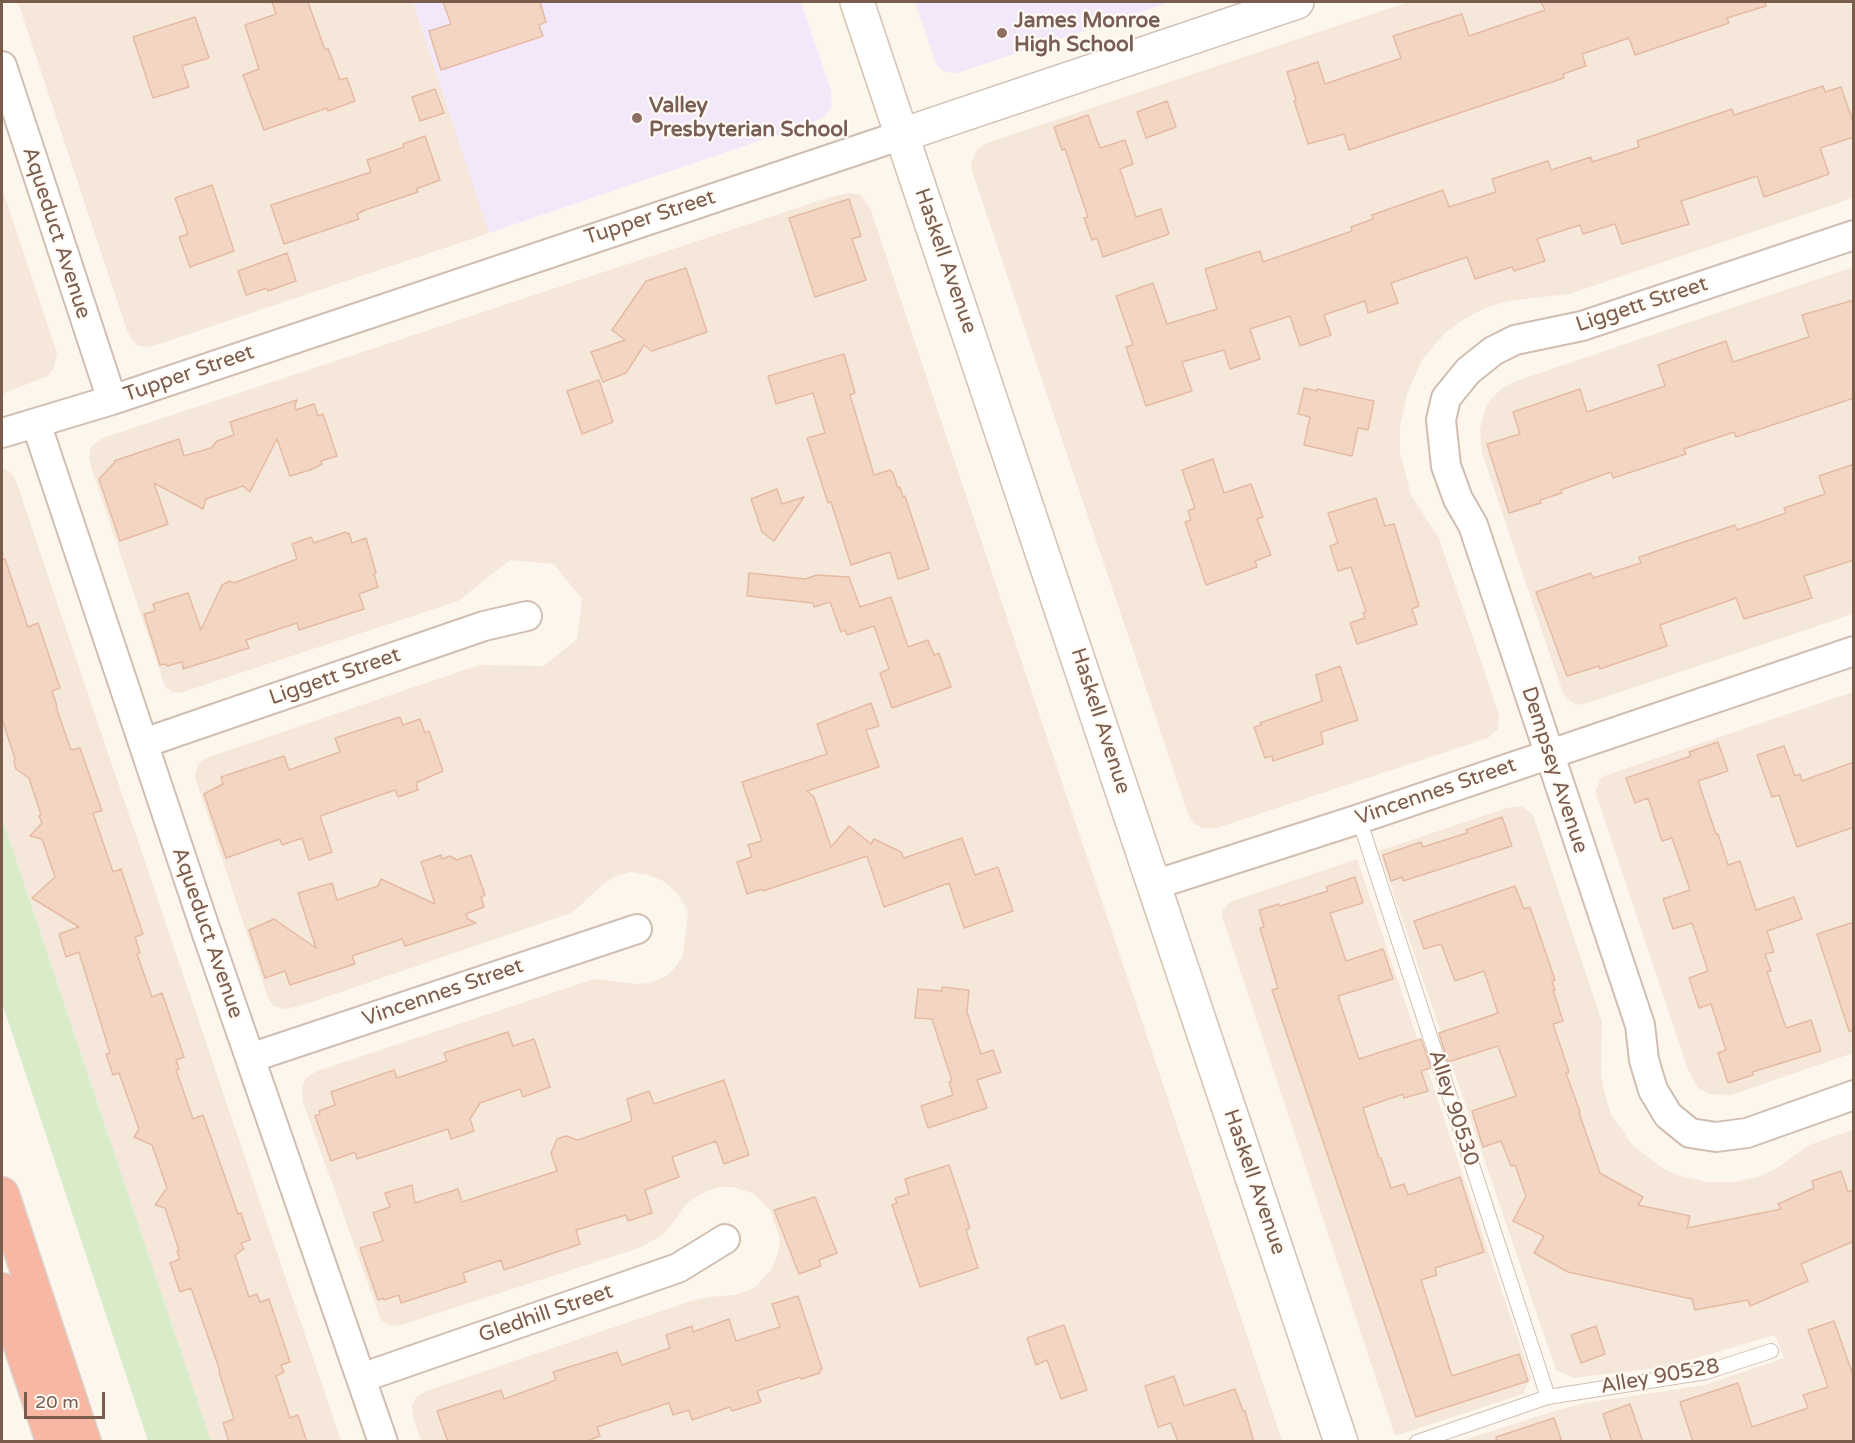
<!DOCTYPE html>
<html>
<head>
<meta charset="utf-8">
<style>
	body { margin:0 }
	#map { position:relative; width:1855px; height:1443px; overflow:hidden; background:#fdf6ec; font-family:"Varela Round",sans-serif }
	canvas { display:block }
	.frame { position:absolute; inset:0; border:3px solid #7a5c4d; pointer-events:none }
	.scale { position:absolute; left:24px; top:1392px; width:81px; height:27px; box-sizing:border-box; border:3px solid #7a5c4d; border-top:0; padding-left:8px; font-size:18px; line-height:21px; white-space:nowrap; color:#7a5c4d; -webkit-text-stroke:4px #fffaf3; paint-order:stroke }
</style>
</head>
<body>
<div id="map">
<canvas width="1855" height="1443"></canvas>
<div class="frame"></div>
<div class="scale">20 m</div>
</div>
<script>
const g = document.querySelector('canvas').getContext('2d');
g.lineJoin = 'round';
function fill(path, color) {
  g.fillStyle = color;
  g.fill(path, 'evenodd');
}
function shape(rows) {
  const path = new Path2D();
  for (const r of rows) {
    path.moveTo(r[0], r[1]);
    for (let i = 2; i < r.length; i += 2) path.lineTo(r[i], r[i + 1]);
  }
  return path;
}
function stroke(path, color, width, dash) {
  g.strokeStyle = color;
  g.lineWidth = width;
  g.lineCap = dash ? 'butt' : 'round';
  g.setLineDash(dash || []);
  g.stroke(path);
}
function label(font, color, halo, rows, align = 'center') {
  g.font = font + ' "Varela Round",sans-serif';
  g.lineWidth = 4.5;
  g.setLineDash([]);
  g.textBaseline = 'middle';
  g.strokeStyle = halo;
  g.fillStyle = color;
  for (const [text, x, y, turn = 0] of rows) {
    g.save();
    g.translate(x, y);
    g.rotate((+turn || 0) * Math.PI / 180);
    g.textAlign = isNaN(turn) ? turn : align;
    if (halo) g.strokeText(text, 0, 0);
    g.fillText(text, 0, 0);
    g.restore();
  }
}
fill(shape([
	[18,2,413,2,489,233,156,345,146,347,136,345,128,333],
	[1408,2,1853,2,1853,198,1569,294,1508,301,1485,308,1463,320,1445,333,1421,361,1407,394,1400,427,1400,452,1411,495,1439,538,1499,715,1498,729,1488,738,1217,828,1203,828,1194,824,1189,817,971,168,972,161,977,150,987,143],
	[2,188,57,353,54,367,48,376,2,394],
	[848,193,861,195,871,210,1282,1441,421,1441,413,1417,412,1406,416,1397,426,1391,691,1301,709,1297,734,1295,753,1289,772,1269,778,1253,780,1239,770,1210,753,1193,732,1187,718,1187,705,1192,688,1202,665,1233,642,1247,401,1325,390,1326,381,1320,303,1102,302,1089,305,1079,317,1071,594,979,638,984,652,982,665,977,675,968,683,955,688,912,678,894,663,881,648,875,632,872,616,876,604,883,583,903,571,913,300,1006,284,1009,274,1006,268,998,197,783,195,777,198,764,206,758,479,665,544,666,577,639,582,599,554,564,510,560,458,601,186,691,179,693,172,692,165,686,92,470,89,457,91,446,103,438,827,198],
	[1853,267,1853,614,1587,703,1577,705,1569,700,1563,693,1482,453,1480,429,1485,410,1491,399,1502,388,1519,380],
	[2,468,11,473,16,481,341,1441,211,1441,2,818],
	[1853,692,1853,1053,1731,1095,1709,1094,1698,1088,1688,1070,1597,797,1596,791,1600,780,1604,776],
	[1522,806,1533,815,1602,1022,1601,1072,1604,1091,1611,1114,1633,1146,1666,1170,1683,1177,1708,1182,1735,1182,1761,1176,1780,1166,1809,1145,1853,1130,1853,1441,1461,1441,1554,1411,1585,1403,1705,1385,1784,1358,1775,1335,1666,1367,1573,1378,1556,1370,1379,851,1507,808],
	[1357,859,1531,1378,1523,1394,1395,1436,1222,916,1222,911,1230,902]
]), '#f5e8da');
fill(shape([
	[413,2,801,2,831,91,832,106,825,116,814,122,489,233],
	[915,2,1171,2,957,73,945,72,936,64]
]), '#f3e8fa');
fill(shape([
	[2,818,211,1441,148,1441,2,1003]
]), '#d8ecc9');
const building = shape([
	[272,2,308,2,325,50,328,48,340,80,347,78,355,101,328,111,327,108,264,130,243,75,259,69,245,25,276,14,272,2],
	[443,2,540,2,546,22,539,25,543,36,441,70,429,31,451,24,443,2],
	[1541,2,1765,2,1766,6,1727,18,1729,23,1635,55,1629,38,1582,54,1586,66,1563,74,1564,78,1349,150,1344,134,1308,144,1294,101,1296,100,1287,72,1318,62,1325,84,1401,58,1393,36,1462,14,1469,36,1545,10,1541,2],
	[195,17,209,58,182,66,189,87,153,98,133,37,195,17],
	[1823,86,1825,92,1841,87,1854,125,1854,137,1820,148,1829,174,1764,197,1757,176,1681,201,1689,224,1622,244,1615,224,1583,234,1580,225,1537,239,1545,261,1514,271,1512,267,1475,279,1467,257,1391,283,1398,303,1368,313,1365,301,1324,315,1331,335,1300,346,1290,316,1250,329,1260,359,1230,369,1224,350,1182,362,1192,391,1146,406,1126,347,1133,345,1116,296,1153,283,1167,324,1217,309,1205,269,1260,251,1263,262,1352,231,1351,227,1373,219,1372,215,1443,190,1449,207,1496,192,1492,179,1548,161,1551,170,1591,157,1592,162,1639,147,1637,141,1732,109,1734,115,1823,86],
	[435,89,444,113,420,121,412,97,435,89],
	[1167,101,1176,127,1146,138,1137,112,1167,101],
	[1088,115,1100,148,1125,140,1133,164,1120,169,1136,217,1161,209,1169,234,1103,257,1097,238,1092,240,1084,218,1088,217,1065,149,1062,150,1054,127,1088,115],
	[425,136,440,180,416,189,418,192,365,210,357,214,359,219,284,244,271,205,371,172,367,160,404,147,403,144,425,136],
	[212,185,234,251,190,267,179,237,188,234,175,198,212,185],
	[849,199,861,236,852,239,866,280,815,297,789,218,849,199],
	[287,253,296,281,268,291,267,288,246,295,238,271,287,253],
	[686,268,707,332,652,351,644,345,626,373,603,382,591,352,625,340,612,330,646,281,686,268],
	[1854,300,1854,398,1736,437,1734,432,1684,449,1686,454,1613,478,1611,472,1561,490,1562,493,1540,500,1541,503,1509,513,1487,444,1520,434,1513,412,1580,389,1587,412,1665,386,1658,365,1697,351,1726,341,1733,362,1809,337,1802,315,1854,300],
	[844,354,855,393,850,395,874,475,890,470,893,473,898,488,900,487,903,497,905,496,929,569,898,579,890,552,851,565,831,502,828,503,807,438,825,433,813,393,776,404,768,376,844,354],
	[599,380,613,422,582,434,567,391,599,380],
	[1304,388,1317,391,1317,389,1374,401,1368,430,1358,428,1352,456,1304,445,1310,417,1298,414,1304,388],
	[297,400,295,405,296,410,314,404,318,416,323,414,337,456,321,461,322,464,310,470,290,476,277,439,250,492,243,486,206,499,203,509,154,483,168,524,120,541,99,479,115,462,114,461,179,439,184,456,211,448,217,441,234,435,230,422,297,400],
	[1213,459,1224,493,1251,484,1263,517,1257,519,1271,555,1255,561,1257,567,1206,585,1185,522,1191,520,1188,511,1195,508,1182,470,1213,459],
	[1854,464,1854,560,1804,576,1812,598,1744,619,1736,598,1660,625,1667,646,1600,669,1599,666,1567,676,1536,592,1591,573,1593,578,1641,563,1639,557,1735,525,1737,530,1786,513,1784,508,1825,494,1819,476,1854,464],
	[777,489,782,504,804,497,774,541,762,532,751,499,777,489],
	[1376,498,1385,526,1394,524,1419,606,1412,609,1417,624,1357,644,1350,623,1365,618,1363,613,1366,612,1351,567,1338,571,1330,546,1338,543,1328,513,1376,498],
	[346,532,347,534,349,533,352,543,366,538,376,573,374,574,378,587,359,594,364,609,299,630,297,623,246,640,249,648,183,669,182,662,167,666,166,664,160,665,144,614,155,611,153,604,188,593,201,630,222,585,230,581,234,583,297,559,292,544,311,537,314,543,346,532],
	[2,559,5,559,28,627,38,623,60,688,52,691,57,706,56,707,71,750,80,748,102,811,93,813,113,872,121,869,143,934,135,937,140,953,137,954,152,997,162,993,184,1057,176,1060,179,1069,176,1070,193,1119,203,1115,238,1214,241,1213,250,1240,241,1243,244,1249,235,1255,249,1297,257,1294,260,1302,269,1299,290,1362,281,1365,284,1372,276,1376,290,1418,298,1415,307,1442,229,1442,223,1423,234,1419,219,1372,220,1371,191,1288,180,1292,170,1263,180,1259,177,1251,179,1250,165,1208,155,1205,167,1188,152,1145,134,1137,139,1129,119,1073,113,1075,106,1054,110,1053,79,952,66,957,59,934,79,927,32,898,55,877,42,839,30,836,42,823,39,816,41,815,29,778,16,769,14,762,15,759,2,719,2,559],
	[749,573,805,579,817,575,849,577,860,607,891,597,908,647,928,640,934,655,939,653,951,687,892,708,880,673,889,669,874,626,847,635,845,630,841,632,830,602,814,607,813,603,747,596,749,573],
	[1340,666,1358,720,1321,732,1323,744,1273,761,1272,756,1265,758,1254,727,1261,725,1260,723,1322,701,1316,675,1340,666],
	[871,703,879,726,866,730,879,767,807,791,814,797,831,847,849,826,871,844,874,839,901,852,904,858,962,838,975,875,998,867,1013,911,964,928,949,883,884,907,867,856,763,891,762,889,747,894,737,862,752,857,748,845,762,841,742,782,827,754,817,724,871,703],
	[400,717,403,725,420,719,425,733,429,731,443,771,416,783,418,790,398,797,395,790,320,816,332,852,309,860,302,838,282,845,280,839,226,858,204,794,223,784,221,777,284,756,289,770,340,752,335,738,400,717],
	[1718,742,1728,771,1698,781,1716,834,1718,834,1728,865,1740,861,1756,910,1794,897,1802,919,1767,931,1774,952,1765,954,1771,971,1767,972,1786,1028,1811,1020,1821,1051,1752,1072,1753,1075,1728,1083,1718,1053,1726,1050,1711,1004,1699,1008,1689,978,1708,971,1692,923,1673,929,1663,899,1690,890,1672,838,1662,841,1648,798,1635,803,1626,778,1691,756,1689,752,1718,742],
	[1784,746,1795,776,1800,774,1802,781,1854,762,1854,827,1797,847,1779,795,1772,797,1757,755,1784,746],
	[1502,817,1512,846,1403,881,1402,877,1391,881,1383,855,1421,842,1423,847,1467,833,1466,830,1502,817],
	[441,855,442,859,450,856,457,860,471,855,485,895,481,897,484,907,466,914,468,919,476,923,405,946,402,939,352,956,355,964,290,985,285,971,265,978,249,930,274,919,316,948,298,893,332,883,337,900,378,886,381,879,435,904,421,862,441,855],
	[1355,877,1363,903,1330,913,1346,961,1383,949,1393,979,1338,996,1359,1059,1421,1039,1431,1068,1421,1071,1428,1091,1404,1098,1403,1094,1363,1108,1379,1158,1381,1158,1391,1188,1404,1184,1408,1195,1460,1177,1484,1252,1435,1268,1437,1275,1421,1280,1452,1376,1519,1354,1528,1381,1416,1417,1272,990,1278,988,1260,928,1264,927,1259,910,1279,904,1280,906,1328,891,1326,887,1355,877],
	[1515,886,1524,909,1530,907,1555,980,1552,981,1555,990,1553,990,1563,1021,1553,1024,1569,1072,1566,1073,1580,1112,1579,1113,1600,1173,1643,1197,1638,1205,1690,1216,1687,1228,1781,1209,1778,1204,1814,1188,1812,1181,1841,1171,1848,1192,1854,1190,1854,1241,1801,1264,1808,1281,1750,1306,1748,1300,1695,1310,1692,1299,1568,1272,1534,1253,1544,1236,1513,1221,1526,1196,1515,1165,1511,1166,1501,1141,1483,1147,1472,1111,1516,1096,1498,1046,1448,1062,1439,1033,1498,1013,1484,971,1455,981,1441,944,1424,949,1414,921,1515,886],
	[1854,922,1854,1031,1849,1031,1817,934,1854,922],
	[942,987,969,990,967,1012,981,1054,993,1050,1001,1072,977,1080,987,1108,928,1128,921,1106,953,1095,949,1082,952,1081,932,1019,915,1018,918,989,942,991,942,987],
	[508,1032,513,1046,534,1039,550,1087,523,1097,520,1089,480,1103,470,1119,474,1131,451,1139,448,1129,357,1159,355,1152,331,1161,315,1116,320,1114,319,1111,335,1105,331,1092,394,1070,397,1078,447,1061,444,1053,508,1032],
	[724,1080,749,1155,724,1164,716,1141,672,1157,679,1177,645,1190,652,1213,628,1221,626,1215,576,1230,580,1244,504,1270,501,1260,463,1273,466,1282,401,1303,399,1295,384,1300,383,1298,378,1300,360,1248,383,1241,373,1213,390,1207,385,1193,412,1185,415,1203,458,1189,462,1202,557,1171,551,1153,557,1139,566,1136,578,1140,632,1121,627,1099,649,1091,654,1104,724,1080],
	[949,1165,970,1228,966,1230,978,1268,920,1287,892,1205,897,1203,895,1198,909,1194,905,1179,949,1165],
	[815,1197,837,1253,819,1260,821,1266,799,1274,774,1210,815,1197],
	[798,1296,822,1369,819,1370,820,1373,801,1379,800,1377,757,1391,761,1402,732,1411,730,1407,692,1420,689,1410,673,1415,669,1403,597,1427,600,1436,584,1442,448,1442,437,1411,501,1390,504,1399,556,1380,553,1372,617,1352,622,1365,670,1348,666,1335,692,1326,693,1332,729,1319,736,1341,780,1327,772,1304,798,1296],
	[1834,1321,1854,1378,1854,1442,1693,1442,1680,1402,1738,1383,1752,1427,1808,1408,1803,1395,1828,1387,1808,1330,1834,1321],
	[1064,1325,1087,1390,1061,1399,1047,1360,1036,1365,1027,1338,1064,1325],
	[1596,1326,1605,1354,1581,1363,1571,1335,1596,1326],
	[1174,1376,1184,1406,1235,1389,1243,1411,1245,1411,1254,1442,1178,1442,1171,1423,1158,1427,1145,1386,1174,1376],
	[1630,1404,1643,1442,1612,1442,1603,1414,1630,1404],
	[1554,1418,1562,1442,1497,1442,1496,1437,1554,1418]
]);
fill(building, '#f3d5c3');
stroke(building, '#e6bba3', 1.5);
const service = shape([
	[1359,819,1548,1397],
	[1417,1442,1548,1397,1706,1372,1771,1351]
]);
const minor = shape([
	[2,66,112,400],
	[1854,235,1582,326,1515,340,1493,351,1468,371,1446,398,1441,420,1446,466,1458,499,1473,525,1640,1025,1644,1060,1653,1090,1668,1115,1690,1133,1716,1137,1747,1133,1854,1095],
	[36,423,205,928,383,1442],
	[2,433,112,400,902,135],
	[144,743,484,626,527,616],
	[1154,885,1359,819,1854,651],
	[250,1058,637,929],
	[361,1378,678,1268,725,1239]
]);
const tertiary = shape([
	[902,135,1297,2]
]);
const secondary = shape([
	[857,2,1341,1442]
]);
const motorway = shape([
	[2,1194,84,1442],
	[2,1290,53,1442]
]);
stroke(service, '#d1beb0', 16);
stroke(minor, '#d1beb0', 32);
stroke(tertiary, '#d1beb0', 36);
stroke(secondary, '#d6c0b0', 36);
stroke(motorway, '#dad1cd', 36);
stroke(service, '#fff', 14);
stroke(minor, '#fff', 28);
stroke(tertiary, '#fff', 33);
stroke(secondary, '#fff', 33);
stroke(motorway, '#f7b7a3', 33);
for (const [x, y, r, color] of [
	[1002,33,6,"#8d6e63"],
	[637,118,6,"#8d6e63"]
]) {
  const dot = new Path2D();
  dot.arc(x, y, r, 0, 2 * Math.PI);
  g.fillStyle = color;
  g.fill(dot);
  stroke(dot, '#fffaf3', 2);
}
label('bold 21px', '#785e54', '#fffaf3', [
	["James Monroe",1014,21],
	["High School",1014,45],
	["Valley",649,106],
	["Presbyterian School",649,130]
], 'left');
label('21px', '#7a5c4d', '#fffaf3', [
	["Tupper Street",650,218,-18],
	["Aqueduct Avenue",56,233,72],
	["Haskell Avenue",945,261,71],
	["Liggett Street",1642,305,-18],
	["Tupper Street",189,374,-19],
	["Liggett Street",335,677,-19],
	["Haskell Avenue",1100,721,72],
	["Dempsey Avenue",1554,770,72],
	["Vincennes Street",1436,792,-19],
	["Aqueduct Avenue",207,933,71],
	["Vincennes Street",443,993,-19],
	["Alley 90530",1453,1108,72],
	["Haskell Avenue",1254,1182,71],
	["Gledhill Street",546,1314,-19],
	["Alley 90528",1660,1377,-10]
]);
</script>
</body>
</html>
